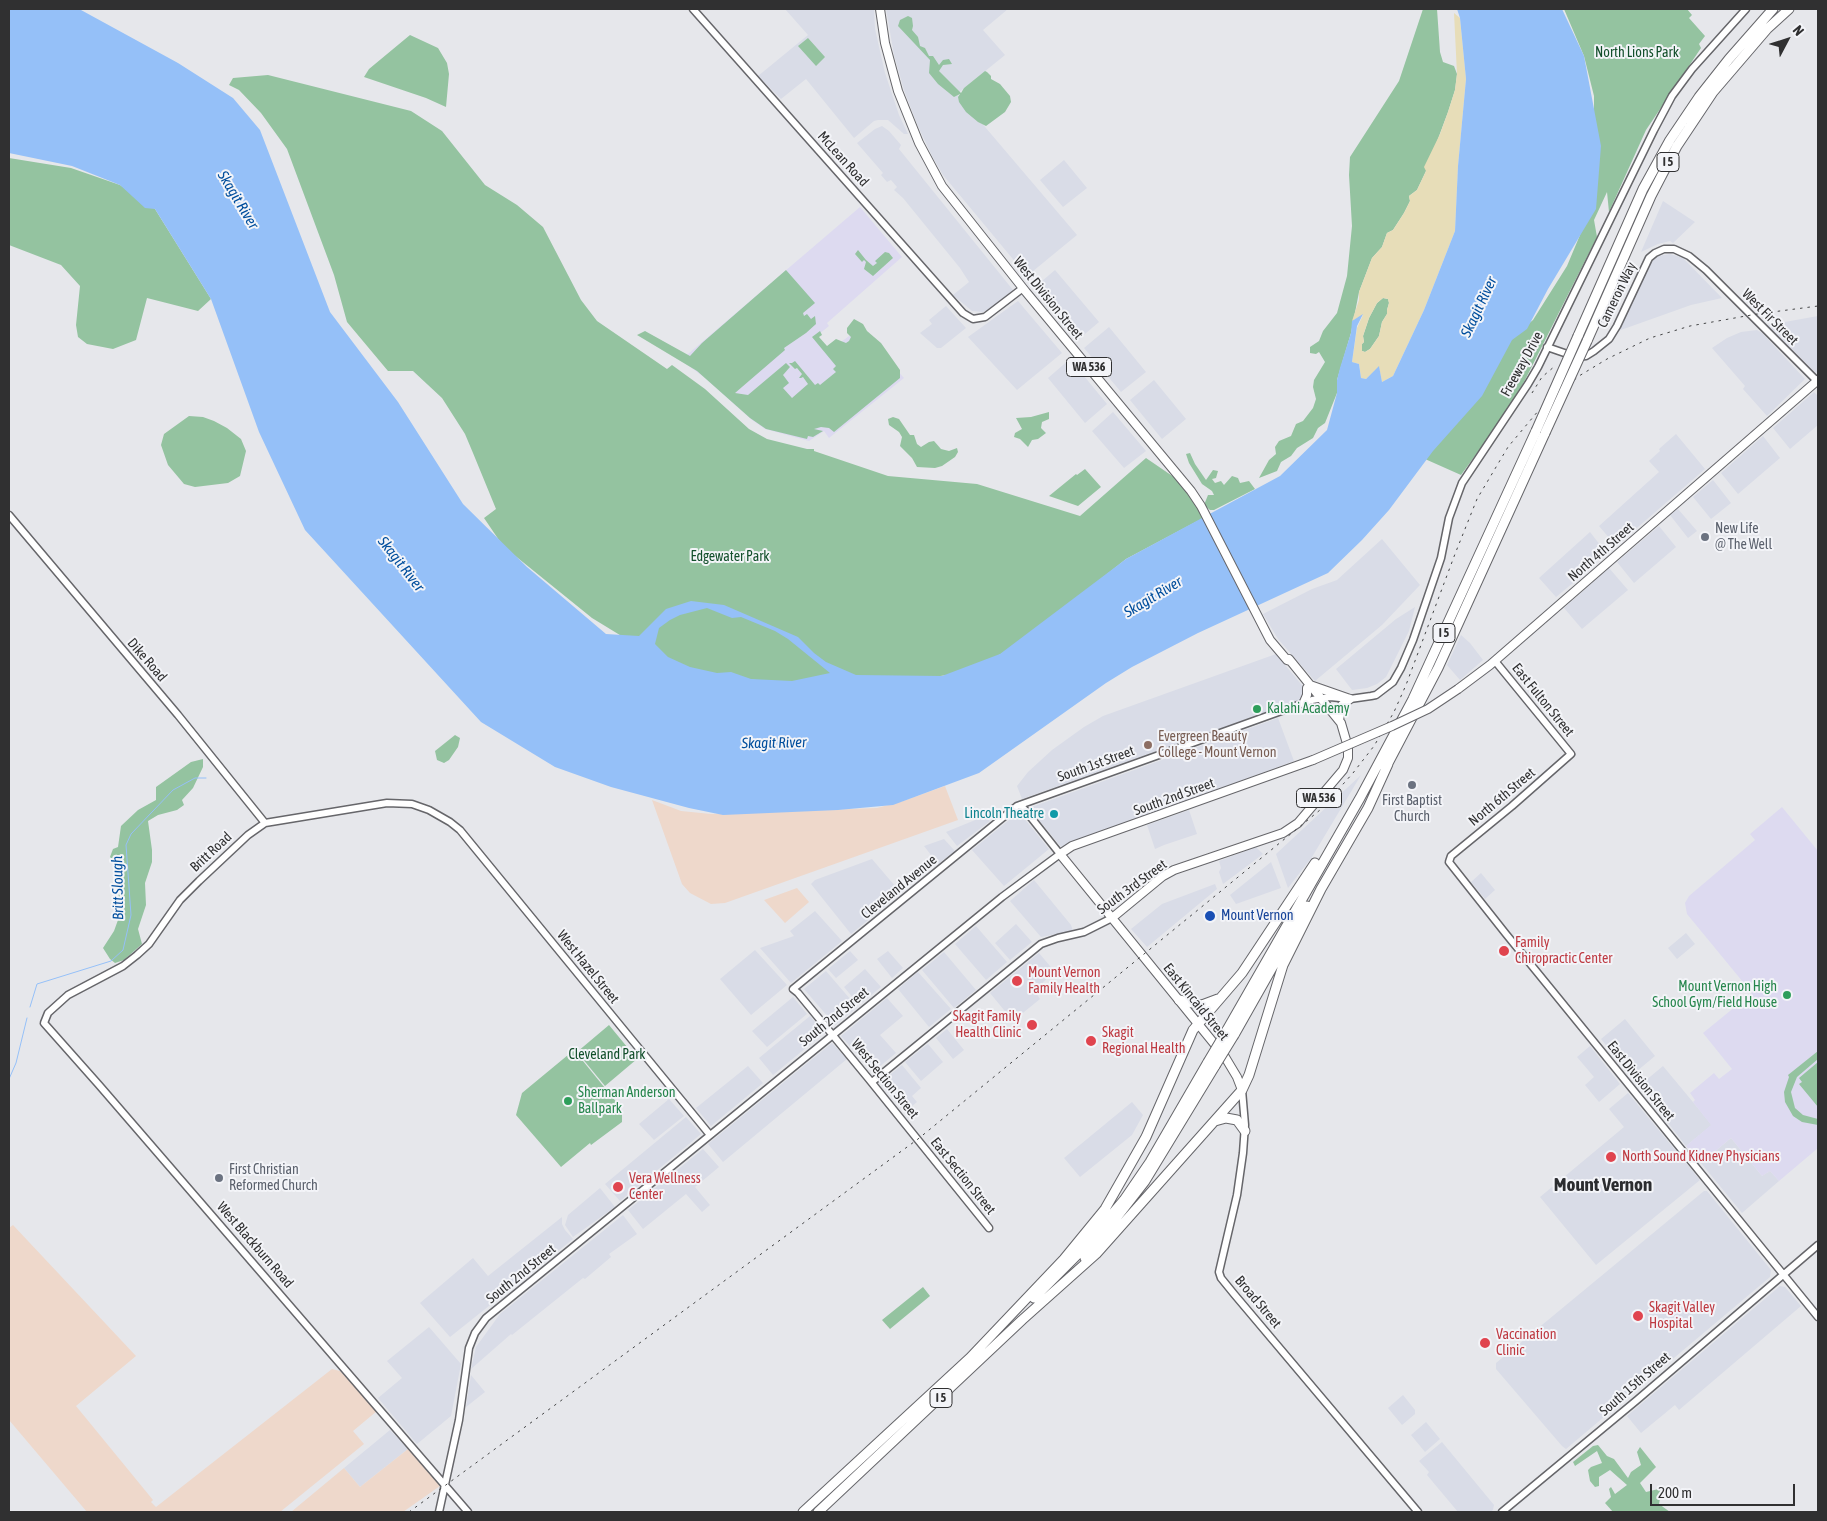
<!DOCTYPE html>
<html>
<head>
<meta charset="utf-8">
<style>
	body { margin:0 }
	#map { position:relative; width:1827px; height:1521px; overflow:hidden; background:#e6e7eb; font-family:"Asap Condensed",sans-serif }
	canvas { display:block }
	.frame { position:absolute; inset:0; border:10px solid #303031; pointer-events:none }
	.north { position:absolute; left:1762px; top:15px; width:50px; height:50px; -webkit-text-stroke:4px #f3f4f8; paint-order:stroke; rotate:50deg; font-size:14px; font-weight:700; line-height:20px; text-align:center; color:#303031 }
	.north::after { content:''; display:block; margin:auto; width:18px; height:22px; background:#303031; clip-path:polygon(50% 0,100% 100%,50% 72%,0 100%) }
	.scale { position:absolute; left:1650px; top:1484px; width:145px; height:22px; box-sizing:border-box; border:2px solid #303031; border-top:0; padding-left:6px; font-size:15px; line-height:18px; white-space:nowrap; color:#303031; -webkit-text-stroke:4px #f3f4f8; paint-order:stroke }
</style>
</head>
<body>
<div id="map">
<canvas width="1827" height="1521"></canvas>
<div class="frame"></div>
<div class="north">N</div>
<div class="scale">200 m</div>
</div>
<script>
const g = document.querySelector('canvas').getContext('2d');
g.lineJoin = 'round';
function fill(path, color) {
  g.fillStyle = color;
  g.fill(path, 'evenodd');
}
function shape(rows) {
  const path = new Path2D();
  for (const r of rows) {
    path.moveTo(r[0], r[1]);
    for (let i = 2; i < r.length; i += 2) path.lineTo(r[i], r[i + 1]);
  }
  return path;
}
function stroke(path, color, width, dash) {
  g.strokeStyle = color;
  g.lineWidth = width;
  g.lineCap = dash ? 'butt' : 'round';
  g.setLineDash(dash || []);
  g.stroke(path);
}
function label(font, color, halo, rows, align = 'center') {
  g.font = font + ' "Asap Condensed",sans-serif';
  g.lineWidth = 4;
  g.setLineDash([]);
  g.textBaseline = 'middle';
  g.strokeStyle = halo;
  g.fillStyle = color;
  for (const [text, x, y, turn = 0] of rows) {
    g.save();
    g.translate(x, y);
    g.rotate((+turn || 0) * Math.PI / 180);
    g.textAlign = isNaN(turn) ? turn : align;
    if (halo) g.strokeText(text, 0, 0);
    g.fillText(text, 0, 0);
    g.restore();
  }
}
fill(shape([
	[785,9,874,9,875,29,885,73,899,115,908,134,904,134,888,120,878,120,874,121,854,138,806,79,781,99,758,76,808,35],
	[886,9,1008,9,983,30,1005,55,957,94,1077,235,1027,276,943,175,932,156,917,124,904,90,894,55],
	[882,126,889,131,901,145,899,149,1013,290,991,308,983,312,972,311,953,295,969,282,960,268,903,198,894,190,897,187,891,180,887,182,881,175,883,173,857,143,875,129],
	[1064,160,1087,188,1063,207,1040,180],
	[1663,201,1695,222,1673,243,1670,241,1658,244,1641,252],
	[1670,254,1683,258,1722,298,1691,305,1618,331,1646,267,1658,256],
	[1055,270,1099,322,1079,339,1035,287],
	[1018,301,1062,353,1017,390,968,337],
	[946,306,966,328,941,348,937,348,920,333,932,324,929,320],
	[1818,316,1818,371,1816,373,1768,325],
	[1109,327,1146,372,1121,392,1084,348],
	[1757,330,1762,333,1805,379,1767,416,1743,389,1745,386,1712,348,1727,338,1741,332],
	[1070,359,1107,404,1085,423,1048,378],
	[1154,380,1186,419,1162,439,1130,400],
	[1814,392,1818,396,1818,425,1790,449,1773,428],
	[1113,412,1146,451,1124,468,1092,431],
	[1676,434,1705,469,1616,546,1599,526,1659,472,1649,461,1660,451,1659,449],
	[1763,436,1780,458,1738,494,1721,473],
	[1713,480,1731,503,1711,519,1693,497],
	[1678,509,1697,531,1688,538,1670,515],
	[1659,526,1676,547,1634,583,1617,562],
	[1590,532,1604,550,1594,559,1597,563,1556,597,1539,578],
	[1382,539,1420,585,1382,625,1315,681,1278,639,1263,614,1312,589,1337,580],
	[1609,568,1628,590,1582,629,1564,608],
	[1415,607,1409,631,1386,677,1377,684,1367,688,1352,690,1336,669,1396,619],
	[1461,635,1470,643,1483,660,1460,680,1447,665],
	[1276,654,1311,696,1022,799,1017,786,1028,772,1052,750,1084,727,1103,716],
	[1278,718,1294,761,1062,848,1029,808],
	[1361,775,1312,857,1288,888,1276,854],
	[1189,810,1197,834,1164,845,1155,849,1147,825],
	[1019,812,1049,849,1004,886,972,850],
	[985,816,990,821,957,846,946,832],
	[944,839,955,851,938,864,924,846],
	[1256,847,1263,854,1223,884,1219,872,1221,868,1219,861],
	[872,859,901,893,851,934,811,884,815,880],
	[1271,862,1281,888,1236,904,1230,895],
	[1481,873,1495,890,1485,899,1471,882],
	[1034,880,1071,925,1073,931,1041,937,1010,901],
	[1215,884,1217,889,1147,947,1131,929,1162,904],
	[815,911,842,941,791,983,760,948,794,936,790,931],
	[1016,924,1032,942,1010,960,995,943],
	[976,926,1007,962,986,980,955,944],
	[1686,933,1695,944,1677,959,1668,948],
	[755,950,787,985,751,1015,720,979],
	[850,951,858,960,836,978,828,969],
	[888,951,903,968,892,978,877,959],
	[944,952,976,990,954,1008,922,970],
	[1039,953,1055,972,1034,990,1040,999,1013,1021,990,993],
	[865,969,881,987,859,1005,844,987],
	[826,971,857,1007,835,1025,804,989],
	[918,972,951,1009,929,1027,898,989],
	[793,997,807,1014,767,1047,752,1031],
	[887,998,903,1016,880,1035,896,1053,873,1072,841,1036],
	[810,1016,824,1033,773,1075,759,1058],
	[1625,1019,1655,1056,1631,1076,1601,1039],
	[947,1029,964,1050,953,1059,936,1038],
	[832,1043,847,1059,723,1162,708,1144],
	[928,1044,943,1062,921,1081,905,1062],
	[1590,1046,1620,1084,1599,1102,1585,1085,1594,1077,1577,1057],
	[902,1065,921,1088,912,1096,917,1102,905,1112,880,1083],
	[748,1066,763,1083,711,1126,696,1108],
	[1663,1066,1712,1125,1686,1146,1639,1086],
	[1628,1093,1700,1180,1596,1265,1540,1197,1624,1127,1609,1109],
	[669,1099,684,1116,654,1140,639,1124],
	[1132,1102,1143,1115,1132,1135,1080,1177,1064,1158],
	[686,1117,701,1134,620,1201,605,1184],
	[1731,1138,1762,1176,1770,1171,1779,1181,1742,1213,1701,1163],
	[703,1149,719,1167,695,1187,710,1205,702,1212,686,1194,643,1229,628,1210],
	[600,1188,615,1207,573,1237,565,1225,568,1215],
	[1704,1191,1707,1191,1771,1270,1770,1277,1566,1449,1562,1446,1496,1369,1496,1363],
	[623,1215,637,1234,609,1254,611,1257,585,1279,583,1278,512,1335,511,1334,471,1369,476,1347,500,1314],
	[562,1217,562,1224,565,1230,573,1239,450,1337,420,1303,473,1258,488,1276],
	[1780,1286,1785,1287,1801,1306,1679,1410,1675,1405,1641,1433,1627,1416],
	[429,1327,461,1364,451,1416,417,1444,378,1398,402,1378,387,1361],
	[471,1375,485,1392,466,1407],
	[1403,1395,1415,1410,1415,1414,1402,1425,1388,1408],
	[1426,1422,1440,1439,1425,1452,1411,1435],
	[390,1430,408,1449,360,1487,344,1468],
	[1442,1442,1494,1505,1493,1510,1490,1512,1458,1512,1427,1475,1429,1472,1419,1461]
]), '#d9dce7');
fill(shape([
	[945,786,958,820,725,903,711,904,690,893,682,884,652,800,681,811,711,814,877,808,903,801],
	[797,888,809,902,785,923,764,900],
	[13,1225,136,1356,76,1406,153,1500,151,1502,156,1507,332,1369,340,1371,377,1411,353,1431,364,1444,280,1512,87,1512,9,1420,9,1228],
	[408,1449,440,1486,403,1512,291,1512,344,1468,360,1487]
]), '#eed8cb');
fill(shape([
	[860,207,902,257,827,323,829,326,814,338,826,353,860,328,904,378,829,438,824,431,809,441,765,429,752,420,705,378,681,360],
	[1782,807,1818,851,1818,1148,1779,1181,1770,1171,1762,1176,1731,1138,1701,1163,1686,1146,1711,1125,1693,1102,1695,1100,1690,1093,1714,1073,1719,1079,1732,1069,1703,1033,1752,993,1687,914,1685,903,1689,896,1755,840,1750,834]
]), '#dddaf0');
fill(shape([
	[1423,9,1437,9,1440,52,1443,62,1454,66,1457,74,1455,90,1448,112,1426,171,1417,190,1409,196,1410,201,1404,213,1393,230,1387,233,1382,247,1372,258,1359,292,1351,333,1337,380,1337,393,1325,423,1318,428,1313,438,1297,448,1291,456,1281,462,1277,471,1259,478,1269,460,1276,454,1275,447,1279,441,1291,436,1296,424,1303,421,1313,408,1316,399,1313,387,1314,380,1325,362,1319,352,1316,354,1310,353,1310,347,1319,341,1323,331,1337,313,1347,276,1352,226,1349,175,1350,157,1399,81],
	[1564,9,1687,9,1692,15,1689,18,1705,36,1699,44,1701,48,1646,130,1609,212,1607,192,1594,220,1597,237,1524,382,1498,424,1461,475,1425,459,1504,345,1533,320,1567,266,1580,235,1594,127,1594,96,1584,56],
	[908,16,912,18,913,26,912,30,918,37,920,46,925,48,929,56,933,56,939,65,943,60,949,59,952,64,943,65,939,71,961,93,964,88,985,71,987,72,991,76,991,79,1000,84,1010,96,1011,102,1005,112,986,126,978,122,966,112,959,102,958,97,960,94,954,97,938,84,929,73,930,60,898,26,900,20],
	[410,35,438,48,447,63,449,74,446,107,426,98,364,77,369,69],
	[808,38,825,57,816,66,798,46],
	[268,75,411,111,442,131,485,185,517,205,543,227,581,300,597,321,667,369,672,365,705,389,749,429,767,439,807,449,814,449,814,451,888,476,977,484,1080,516,1146,458,1187,486,1207,516,1126,559,1020,644,997,656,954,674,852,689,682,673,592,618,503,546,484,518,496,509,473,453,465,434,442,398,413,371,388,371,347,322,334,275,287,149,261,113,239,90,229,85,233,78],
	[9,158,71,168,120,185,155,209,211,299,198,311,147,298,136,340,113,349,87,344,78,337,76,325,80,286,61,265,9,245],
	[858,250,866,260,873,266,877,263,875,261,885,252,889,253,893,258,873,276,864,269,866,262,864,260,862,262,855,254],
	[786,270,815,303,803,313,804,316,807,314,811,319,815,316,816,324,806,333,784,348,785,350,735,393,748,395,786,363,790,367,783,375,789,383,783,388,792,398,808,384,803,377,801,378,799,378,802,374,797,368,795,369,789,363,792,363,795,361,815,385,818,383,820,385,836,372,833,369,836,366,812,337,820,331,822,335,819,337,827,346,836,339,846,343,849,341,851,337,847,333,847,328,854,319,863,324,867,331,881,343,900,370,900,378,834,432,829,428,821,427,814,429,823,431,813,437,808,436,807,439,766,429,750,418,697,371,637,335,645,331,690,356,702,343],
	[1383,298,1388,299,1389,303,1387,310,1387,314,1382,322,1379,336,1370,349,1365,352,1362,351,1362,344,1364,342,1363,336,1369,318,1377,303],
	[1049,412,1049,419,1042,422,1041,428,1046,433,1038,439,1032,440,1028,447,1020,439,1014,437,1015,433,1022,429,1016,418,1031,417],
	[189,416,203,417,214,421,227,428,241,439,246,451,240,476,228,483,195,487,184,484,168,465,161,445,164,434],
	[893,417,899,419,910,435,914,435,917,444,921,447,929,442,934,441,941,449,949,451,957,448,958,452,955,457,942,466,935,468,917,467,912,458,900,446,902,437,899,432,889,425,888,419],
	[1190,453,1195,464,1206,480,1213,470,1218,471,1216,478,1212,479,1215,483,1221,481,1224,485,1232,476,1238,478,1240,483,1249,481,1255,489,1214,510,1210,510,1204,505,1208,495,1214,495,1212,491,1202,484,1189,463,1186,454],
	[1085,469,1101,487,1078,506,1049,496,1076,474,1077,475],
	[455,735,460,738,458,747,449,760,444,763,437,760,435,751],
	[203,759,203,767,193,788,182,800,184,805,177,810,158,815,148,821,152,850,152,862,145,883,146,905,138,929,142,944,124,960,115,963,110,959,103,948,114,931,118,920,119,887,115,868,116,863,110,857,113,849,118,847,121,826,138,810,156,800,156,787,191,762],
	[609,1025,637,1059,605,1086,577,1052],
	[574,1050,622,1109,622,1122,591,1145,590,1143,561,1167,516,1115,522,1093],
	[1818,1051,1818,1059,1797,1077,1791,1092,1795,1108,1803,1115,1818,1119,1818,1125,1802,1122,1793,1116,1785,1102,1784,1092,1789,1077,1788,1075],
	[1818,1062,1818,1107,1799,1084,1802,1082,1799,1078],
	[923,1287,930,1296,890,1329,882,1320],
	[1598,1445,1607,1456,1614,1459,1628,1478,1631,1472,1641,1465,1637,1452,1640,1447,1656,1467,1640,1483,1646,1492,1667,1487,1673,1493,1660,1498,1659,1504,1670,1512,1613,1512,1605,1503,1611,1497,1609,1489,1611,1487,1615,1494,1627,1485,1610,1470,1599,1477,1599,1486,1595,1487,1590,1481,1588,1470,1591,1467,1602,1463,1597,1451,1575,1466,1573,1462,1593,1446]
]), '#94c3a0');
fill(shape([
	[1454,13,1460,18,1466,79,1458,166,1455,231,1424,310,1393,376,1382,382,1379,367,1366,379,1361,378,1359,364,1352,362,1357,328,1363,315,1352,321,1359,300,1359,292,1372,258,1382,247,1387,233,1393,230,1404,213,1410,201,1409,196,1417,190,1426,171,1424,167,1440,134,1448,112,1455,90,1457,74],
	[1383,298,1388,299,1389,303,1387,310,1387,314,1382,322,1379,336,1370,349,1365,352,1362,351,1362,344,1364,342,1363,336,1369,318,1377,303]
]), '#e7ddb8');
fill(shape([
	[9,9,81,10,178,63,233,98,260,130,330,312,398,402,463,504,527,567,606,634,639,636,666,609,691,601,724,605,798,637,814,653,826,662,856,675,942,676,1000,654,1126,559,1280,476,1327,430,1337,393,1337,380,1340,368,1351,333,1352,321,1363,314,1357,326,1352,362,1359,364,1361,378,1366,379,1379,366,1382,382,1393,376,1424,310,1455,231,1458,166,1466,79,1460,18,1457,9,1562,9,1584,56,1601,146,1596,209,1548,289,1527,329,1512,340,1482,396,1433,451,1389,510,1362,540,1328,573,1198,633,1132,667,1106,683,979,773,893,805,838,810,723,815,689,808,611,787,555,767,481,722,305,530,259,432,211,299,155,209,145,208,120,185,72,166,9,153],
	[707,608,732,618,741,617,775,631,788,639,830,673,792,681,751,679,731,672,717,673,690,667,668,657,655,644,659,628,670,620,680,615]
]), '#95c0f8');
stroke(shape([
	[30,1007,37,984,111,961,123,950,131,915,126,845,131,834,173,790,195,778,206,778],
	[9,1079,16,1063,27,1018]
]), '#95c0f8', 1);
const minor = shape([
	[693,9,963,313,973,319,985,317,1023,288],
	[1547,347,1576,357,1586,356,1594,351,1609,339,1617,326,1649,258,1655,253,1664,249,1674,249,1689,256,1706,270,1818,382],
	[9,515,178,715,265,823],
	[1495,661,1571,754,1512,806,1451,856,1449,862,1506,934,1818,1317],
	[872,1082,1041,944,1058,938,1084,932,1112,918],
	[1242,1090,1245,1125,1243,1153,1237,1195,1219,1272,1221,1278,1234,1294,1418,1512],
	[989,1228,868,1078,798,993,793,989,1017,806,1312,700,1330,697,1350,699,1371,696,1376,695,1393,682,1401,668,1413,640,1441,558,1449,518,1462,483,1528,384,1538,367,1654,130,1672,96,1692,69,1746,9],
	[439,1512,459,1420,469,1348,475,1333,486,1318,1002,897,1060,854,1021,805],
	[468,1512,99,1085,44,1023,48,1013,68,995,123,966,137,955,149,944,180,900,199,881,248,835,265,823,387,803,412,804,429,810,450,822,460,830,710,1135],
	[1502,1512,1637,1400,1818,1245]
]);
const major = shape([
	[880,9,885,43,898,91,919,143,942,186,1026,292,1191,491,1201,506,1270,640,1287,660,1290,661],
	[1310,685,1350,699],
	[1458,689,1490,665,1818,380],
	[1304,702,1307,695,1307,688,1310,685],
	[1339,720,1342,705,1350,699],
	[1112,918,1163,876,1174,870,1283,833,1298,823,1343,770,1348,758,1348,747,1341,723,1289,659],
	[1242,1090,1237,1077,1225,1057,1060,854,1072,846,1313,760]
]);
const highway = shape([
	[1578,336,1643,189,1670,140,1699,97,1729,59,1773,9],
	[1587,341,1651,196,1677,146,1713,92,1767,29,1789,9],
	[1385,769,1438,668,1545,433],
	[1179,1000,1202,1005,1218,999],
	[1227,1030,1360,798,1413,699,1536,431],
	[1234,1035,1307,906],
	[1215,1121,1226,1118,1237,1120,1245,1131],
	[1085,1258,1145,1181,1215,1066],
	[1034,1298,1081,1251,1124,1200,1150,1162,1208,1062],
	[968,1360,1064,1259,1105,1209,1146,1137,1193,1030,1242,973,1315,863],
	[803,1512,972,1356],
	[818,1512,1022,1320,1096,1254,1242,1090,1249,1075,1283,965,1321,889,1368,808,1388,764]
]);
stroke(minor, '#66666a', 9);
stroke(major, '#66666a', 10);
stroke(highway, '#66666a', 11);
stroke(minor, '#fff', 6);
stroke(major, '#fff', 8);
stroke(highway, '#fff', 9);
stroke(shape([
	[1532,393,1542,377,1555,366],
	[409,1512,918,1139,1320,810,1353,773,1374,746,1394,712,1406,685,1455,554,1477,499,1508,447,1539,410,1579,376,1607,359,1650,338,1690,326,1757,314,1818,306]
]), '#444546', 1, [2.5, 5]);
const majorBridge = shape([
	[1313,760,1392,726,1428,709,1458,689]
]);
const highwayBridge = shape([
	[1536,431,1578,336],
	[1545,433,1587,341],
	[1208,1062,1227,1030],
	[1215,1066,1234,1035]
]);
stroke(majorBridge, '#66666a', 10, []);
stroke(highwayBridge, '#66666a', 11, []);
stroke(majorBridge, '#fff', 8);
stroke(highwayBridge, '#fff', 9);
for (const [x, y, r, color] of [
	[1705,537,5,"#6b7280"],
	[1257,709,5,"#2e9e5b"],
	[1148,745,5,"#8d6e63"],
	[1412,785,5,"#6b7280"],
	[1054,814,5,"#0f9aa8"],
	[1210,916,6,"#1a4fb4"],
	[1504,951,6,"#e0444e"],
	[1017,981,6,"#e0444e"],
	[1787,995,5,"#2e9e5b"],
	[1032,1025,6,"#e0444e"],
	[1091,1041,6,"#e0444e"],
	[568,1101,5,"#2e9e5b"],
	[1611,1157,6,"#e0444e"],
	[219,1178,5,"#6b7280"],
	[618,1187,6,"#e0444e"],
	[1638,1316,6,"#e0444e"],
	[1485,1343,6,"#e0444e"]
]) {
  const dot = new Path2D();
  dot.arc(x, y, r, 0, 2 * Math.PI);
  g.fillStyle = color;
  g.fill(dot);
  stroke(dot, '#f3f4f8', 2);
}
for (const [x, y, w] of [
	[1668,162,22],
	[1089,367,45],
	[1444,633,22],
	[1319,798,45],
	[941,1398,22]
]) {
  const box = new Path2D();
  box.roundRect(x - w / 2, y - 9.5, w, 19, 4);
  g.fillStyle = '#f3f4f8';
  g.fill(box);
  stroke(box, '#303031', 1);
}
label('bold 12px', '#303031', null, [
	["I 5",1668,162],
	["WA 536",1089,367],
	["I 5",1444,633],
	["WA 536",1319,798],
	["I 5",941,1398]
]);
label('14px', '#124f2b', '#f3f4f8', [
	["North Lions Park",1637,53],
	["Edgewater Park",730,557],
	["Cleveland Park",607,1055]
]);
label('14px', '#303031', '#f3f4f8', [
	["McLean Road",843,159,48],
	["Cameron Way",1617,295,-64],
	["West Division Street",1048,298,51],
	["West Fir Street",1770,317,45],
	["Freeway Drive",1522,364,-61],
	["North 4th Street",1601,552,-41],
	["Dike Road",147,660,49],
	["East Fulton Street",1543,700,51],
	["South 1st Street",1096,764,-20],
	["South 2nd Street",1174,797,-20],
	["North 6th Street",1502,797,-40],
	["Britt Road",211,852,-43],
	["Cleveland Avenue",899,887,-39],
	["South 3rd Street",1132,887,-36],
	["West Hazel Street",588,967,51],
	["East Kincaid Street",1196,1002,51],
	["South 2nd Street",834,1017,-39],
	["West Section Street",885,1079,51],
	["East Division Street",1641,1081,51],
	["East Section Street",963,1176,51],
	["West Blackburn Road",255,1245,49],
	["South 2nd Street",521,1274,-39],
	["Broad Street",1258,1302,50],
	["South 15th Street",1635,1384,-41]
]);
label('14px', '#5b616d', '#f3f4f8', [
	["New Life",1715,529],
	["@ The Well",1715,545],
	["First Baptist",1412,801,"center"],
	["Church",1412,817,"center"],
	["First Christian",229,1170],
	["Reformed Church",229,1186]
], 'left');
label('14px', '#27864d', '#f3f4f8', [
	["Kalahi Academy",1267,709],
	["Mount Vernon High",1777,987,"right"],
	["School Gym/Field House",1777,1003,"right"],
	["Sherman Anderson",578,1093],
	["Ballpark",578,1109]
], 'left');
label('14px', '#785e54', '#f3f4f8', [
	["Evergreen Beauty",1158,737],
	["College - Mount Vernon",1158,753]
], 'left');
label('14px', '#0d838f', '#f3f4f8', [
	["Lincoln Theatre",1044,814]
], 'right');
label('14px', '#164399', '#f3f4f8', [
	["Mount Vernon",1221,916]
], 'left');
label('14px', '#be3a42', '#f3f4f8', [
	["Family",1515,943],
	["Chiropractic Center",1515,959],
	["Mount Vernon",1028,973],
	["Family Health",1028,989],
	["Skagit Family",1021,1017,"right"],
	["Health Clinic",1021,1033,"right"],
	["Skagit",1102,1033],
	["Regional Health",1102,1049],
	["North Sound Kidney Physicians",1622,1157],
	["Vera Wellness",629,1179],
	["Center",629,1195],
	["Skagit Valley",1649,1308],
	["Hospital",1649,1324],
	["Vaccination",1496,1335],
	["Clinic",1496,1351]
], 'left');
label('italic 15px', '#004e9d', '#f3f4f8', [
	["Skagit River",238,200,59],
	["Skagit River",1479,307,-65],
	["Skagit River",401,564,52],
	["Skagit River",1153,597,-31],
	["Skagit River",774,743,-1],
	["Britt Slough",118,888,-91]
]);
label('bold 19px', '#2b2c2f', '#f3f4f8', [
	["Mount Vernon",1603,1185]
]);
</script>
</body>
</html>
